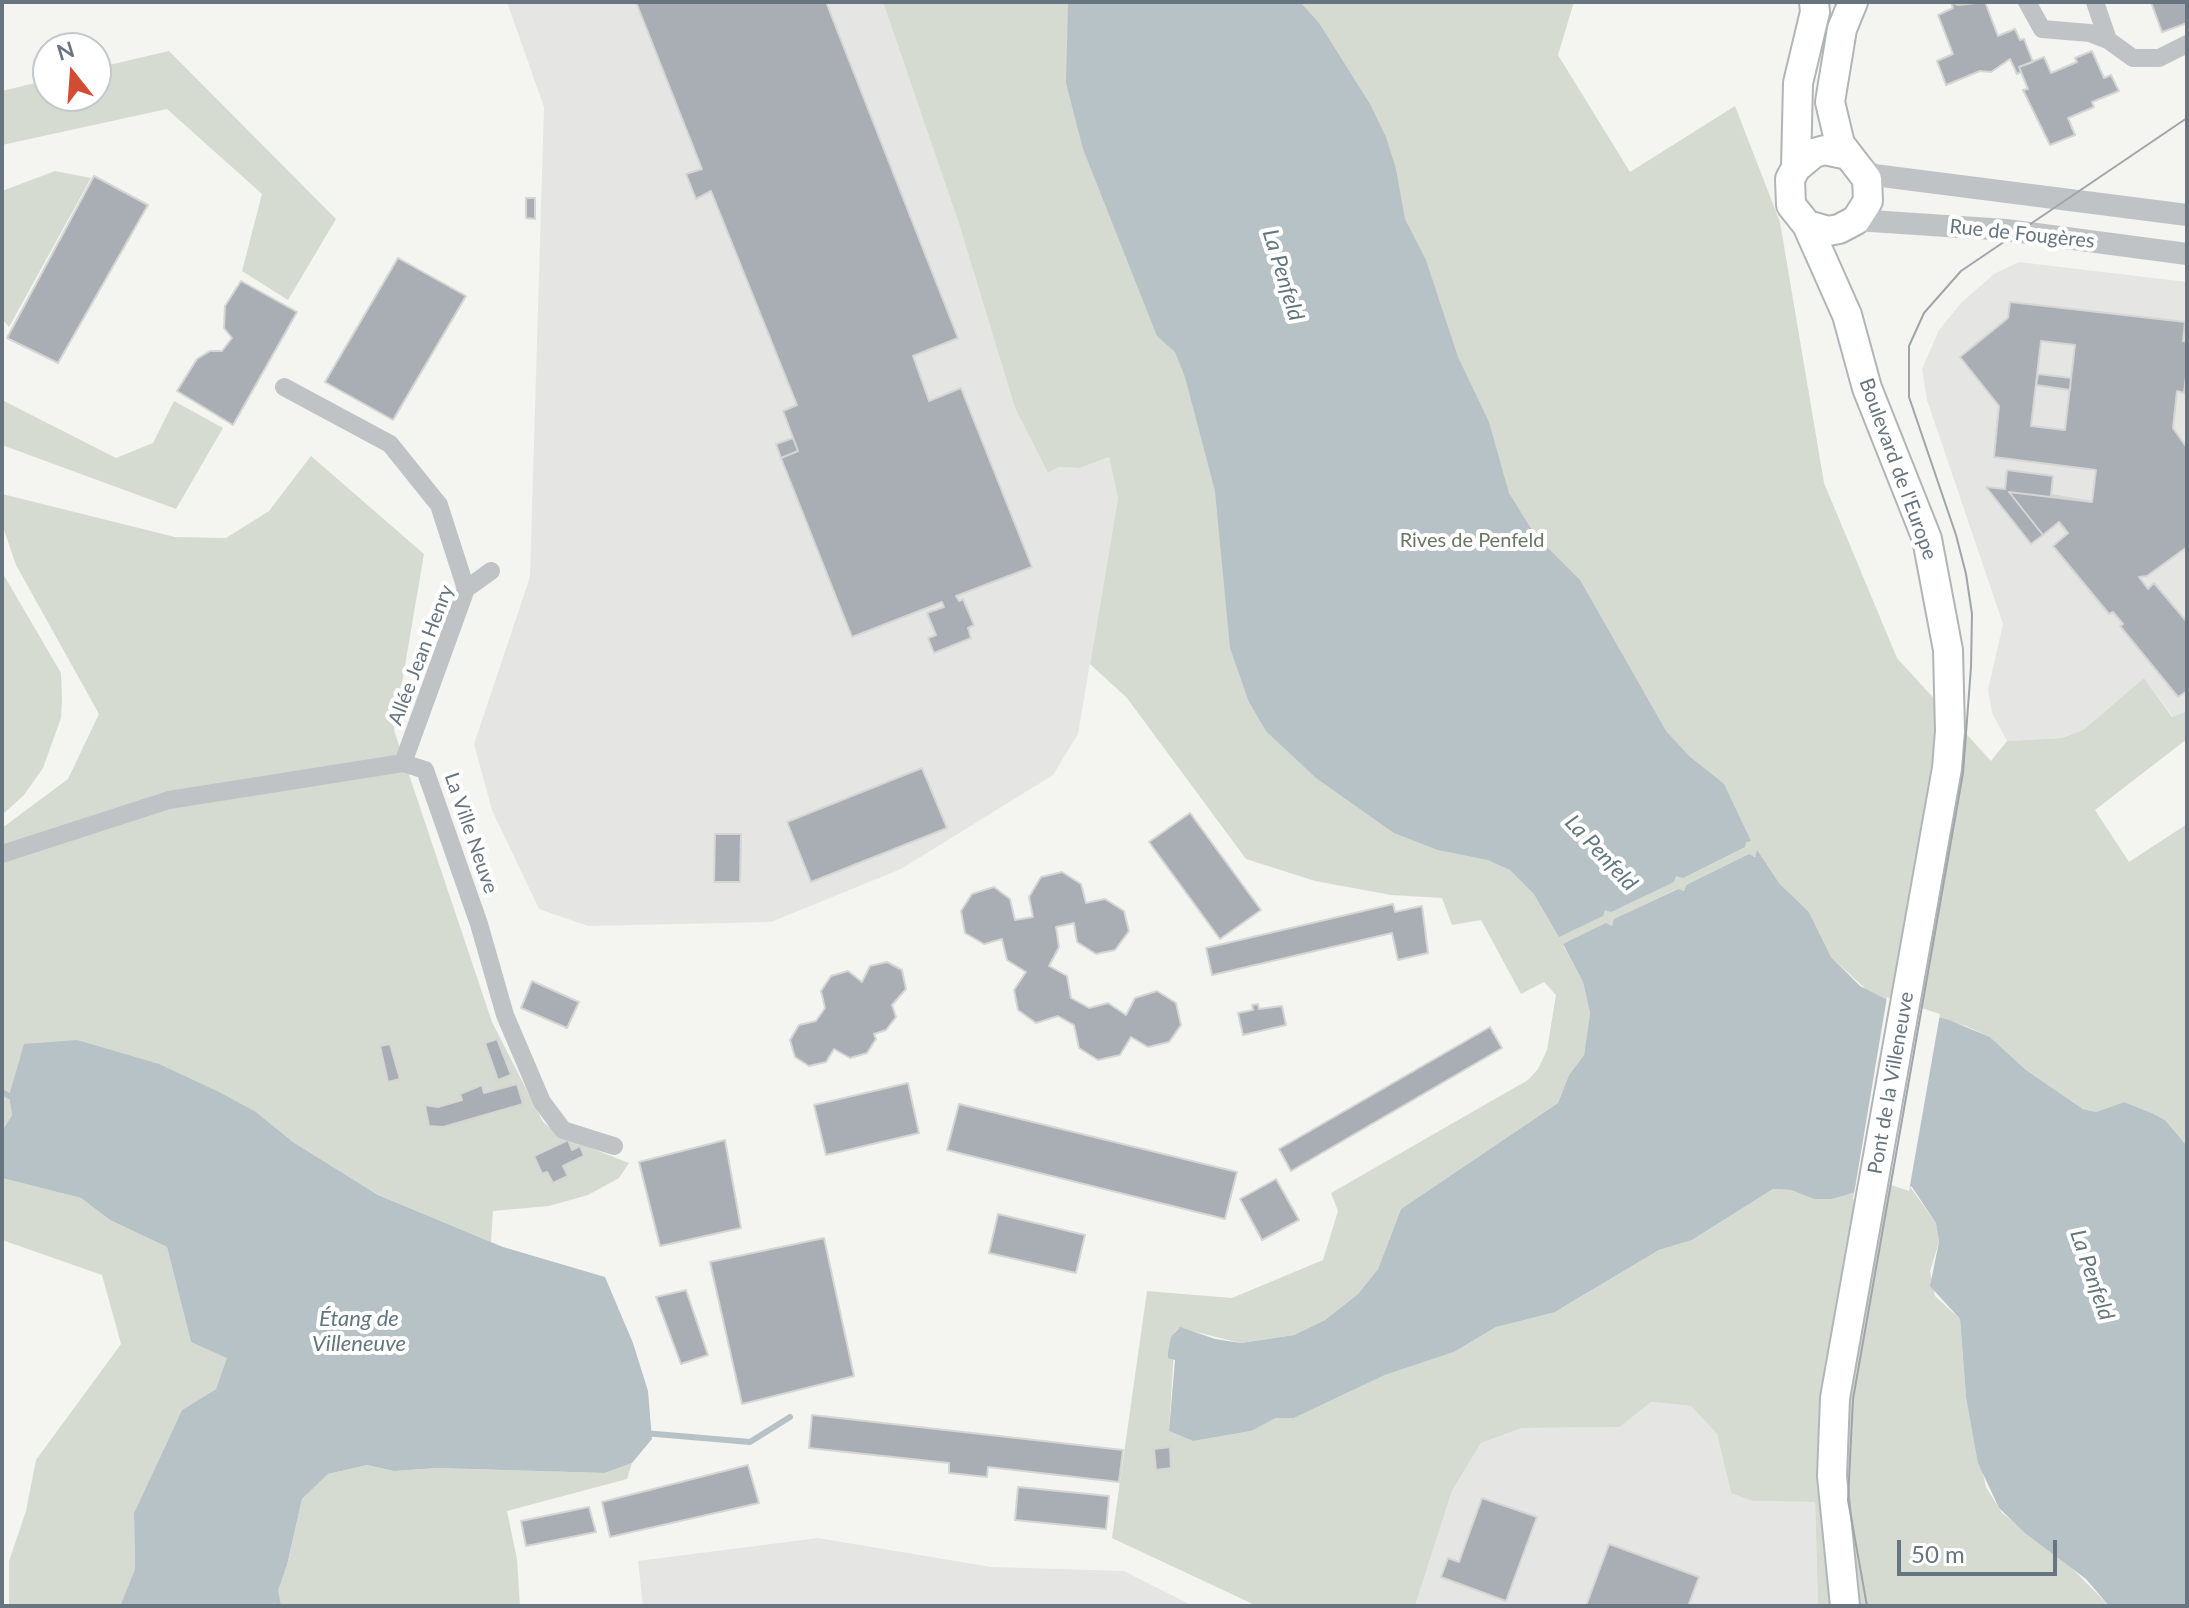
<!DOCTYPE html>
<html>
<head>
<meta charset="utf-8">
<style>
	body { margin:0 }
	#map { position:relative; width:2189px; height:1608px; overflow:hidden; background:#f4f4f1; font-family:Lato,sans-serif }
	canvas { display:block }
	.frame { position:absolute; inset:0; border:4px solid #66757f; pointer-events:none }
	.north { position:absolute; left:32px; top:32px; width:80px; height:80px; box-sizing:border-box; background:#fff; border:2px solid #c2c8cc; border-radius:50%; rotate:343deg; font-size:22px; font-weight:700; line-height:32px; text-align:center; color:#66757f }
	.north::after { content:''; display:block; margin:auto; width:28px; height:36px; background:#d24c33; clip-path:polygon(50% 0,100% 100%,50% 72%,0 100%) }
	.scale { position:absolute; left:1897px; top:1540px; width:160px; height:36px; box-sizing:border-box; border:4px solid #66757f; border-top:0; padding-left:10px; font-size:24px; line-height:28px; white-space:nowrap; color:#66757f; -webkit-text-stroke:6px #fff; paint-order:stroke }
</style>
</head>
<body>
<div id="map">
<canvas width="2189" height="1608"></canvas>
<div class="frame"></div>
<div class="north">N</div>
<div class="scale">50 m</div>
</div>
<script>
const g = document.querySelector('canvas').getContext('2d');
g.lineJoin = 'round';
function fill(path, color) {
  g.fillStyle = color;
  g.fill(path, 'evenodd');
}
function shape(rows) {
  const path = new Path2D();
  for (const r of rows) {
    path.moveTo(r[0], r[1]);
    for (let i = 2; i < r.length; i += 2) path.lineTo(r[i], r[i + 1]);
  }
  return path;
}
function stroke(path, color, width, dash) {
  g.strokeStyle = color;
  g.lineWidth = width;
  g.lineCap = dash ? 'butt' : 'round';
  g.setLineDash(dash || []);
  g.stroke(path);
}
function label(font, color, halo, rows, align = 'center') {
  g.font = font + ' Lato,sans-serif';
  g.lineWidth = 8;
  g.setLineDash([]);
  g.textBaseline = 'middle';
  g.strokeStyle = halo;
  g.fillStyle = color;
  for (const [text, x, y, turn = 0] of rows) {
    g.save();
    g.translate(x, y);
    g.rotate((+turn || 0) * Math.PI / 180);
    g.textAlign = isNaN(turn) ? turn : align;
    if (halo) g.strokeText(text, 0, 0);
    g.fillText(text, 0, 0);
    g.restore();
  }
}
fill(shape([
	[507,2,883,2,959,224,1015,408,1048,473,1059,467,1080,468,1109,457,1118,498,1078,734,1053,775,901,869,771,922,588,926,539,909,492,810,474,744,530,577,544,107],
	[2019,262,2187,282,2187,711,2173,717,2144,678,2083,730,2062,738,2007,741,1992,713,1988,690,2003,624,1927,400,1922,369,1939,330,1961,303,1994,274],
	[1651,1402,1691,1406,1717,1434,1731,1493,1752,1501,1815,1502,1818,1606,1415,1606,1452,1491,1481,1443,1522,1428,1620,1427],
	[818,1538,991,1567,1124,1571,1193,1606,643,1606,638,1561]
]), '#e5e5e4');
fill(shape([
	[883,2,1574,2,1558,55,1630,172,1735,106,1780,222,1824,483,1897,658,1991,761,2007,741,2062,738,2083,730,2144,678,2172,717,2187,711,2187,739,2095,810,2129,862,2187,824,2187,1146,2165,1120,2152,1113,2124,1102,2096,1112,2083,1109,2026,1070,1990,1037,1966,1026,1903,1008,1870,993,1831,957,1809,912,1779,883,1758,854,1753,857,1748,855,1686,885,1684,891,1677,889,1615,919,1612,926,1606,924,1563,945,1583,982,1590,1013,1584,1055,1569,1075,1558,1103,1401,1209,1378,1269,1358,1294,1325,1320,1294,1335,1241,1343,1179,1328,1175,1332,1169,1431,1193,1441,1251,1431,1276,1418,1294,1418,1385,1375,1454,1352,1496,1327,1562,1308,1659,1250,1692,1240,1773,1189,1791,1190,1814,1199,1832,1199,1882,1182,1908,1184,1936,1223,1939,1242,1930,1271,1935,1296,1960,1319,1966,1397,1986,1487,2002,1513,2061,1557,2109,1606,1818,1606,1815,1502,1752,1501,1731,1493,1717,1434,1691,1406,1651,1402,1620,1427,1522,1428,1481,1443,1452,1491,1415,1606,1257,1606,1112,1538,1147,1291,1232,1298,1323,1260,1338,1211,1331,1193,1528,1080,1538,1069,1547,1050,1556,995,1544,982,1521,994,1481,920,1452,925,1442,898,1391,895,1315,881,1246,859,1127,698,1090,664,1118,498,1109,457,1080,468,1059,467,1048,473,1015,408,959,224],
	[169,51,336,219,288,300,242,271,262,194,167,109,2,145,2,91,48,80,48,96,96,96,96,68],
	[55,171,91,178,9,327,2,319,2,191],
	[2,400,116,458,153,443,174,401,223,428,176,509,2,445],
	[311,456,424,554,394,730,492,1022,543,1122,560,1136,629,1163,619,1178,588,1195,549,1206,493,1211,491,1242,378,1195,293,1142,256,1112,9,1096,12,1115,2,1131,2,828,68,779,99,714,16,565,2,524,2,494,175,537,226,538,269,511],
	[2,572,61,673,62,699,61,718,43,768,24,795,2,815],
	[2,1178,81,1198,110,1220,167,1247,191,1342,228,1357,216,1389,182,1410,134,1513,135,1569,120,1606,9,1606,9,1561,26,1511,36,1460,121,1344,102,1275,2,1240],
	[632,1463,627,1479,507,1511,517,1559,520,1606,273,1606,287,1565,302,1499,328,1474,367,1465,394,1471,437,1468,605,1473]
]), '#d6dbd2');
fill(shape([
	[1068,2,1300,2,1319,23,1370,104,1386,137,1396,169,1405,219,1426,260,1458,357,1489,422,1509,493,1535,535,1580,580,1666,731,1689,756,1724,784,1751,841,1746,842,1745,847,1683,878,1676,876,1674,882,1611,912,1605,910,1603,916,1559,937,1534,894,1510,870,1488,860,1438,850,1394,833,1316,778,1266,731,1249,702,1230,648,1215,491,1185,377,1175,352,1157,336,1083,149,1066,83],
	[1757,850,1779,883,1809,912,1831,957,1860,986,1903,1008,1949,1020,1990,1037,2026,1070,2083,1109,2096,1112,2124,1102,2152,1113,2165,1120,2187,1146,2187,1606,2109,1606,2086,1579,2025,1533,1999,1508,1978,1463,1966,1397,1960,1319,1930,1286,1939,1242,1936,1223,1912,1187,1896,1180,1832,1199,1814,1199,1791,1190,1773,1189,1692,1240,1659,1250,1555,1312,1496,1327,1454,1352,1385,1375,1294,1418,1276,1418,1251,1431,1193,1441,1169,1431,1175,1360,1168,1358,1168,1352,1171,1337,1180,1327,1215,1339,1241,1343,1294,1335,1325,1320,1358,1294,1378,1269,1401,1209,1558,1103,1569,1075,1584,1055,1590,1013,1583,982,1563,944,1606,923,1612,926,1614,919,1678,889,1684,891,1686,885,1749,854,1755,857],
	[77,1040,159,1064,219,1092,256,1112,293,1142,378,1195,503,1247,605,1277,633,1343,648,1391,652,1439,632,1463,605,1473,437,1468,394,1471,367,1465,328,1474,302,1499,287,1565,273,1606,120,1606,135,1569,134,1513,182,1410,216,1389,227,1358,191,1342,167,1247,110,1220,81,1198,2,1178,2,1131,12,1115,9,1096,24,1044]
]), '#b6c2c5');
fill(shape([
	[1887,997,1940,1014,1909,1191,1888,1184,1853,1200]
]), '#f4f4f1');
stroke(shape([
	[2,1092,9,1096],
	[644,1433,750,1442,790,1417],
	[275,1590,278,1606]
]), '#b6c2c5', 6);
const building = shape([
	[636,2,826,2,958,338,913,356,929,401,961,388,1032,567,956,596,959,601,963,599,974,625,968,628,971,638,934,653,928,638,936,635,927,613,944,607,942,602,852,637,781,458,798,451,783,411,797,405,711,191,696,199,686,174,702,169,636,2],
	[1951,2,1958,5,1985,2,1998,36,2015,29,2020,40,2024,39,2033,62,2019,67,2021,72,2017,74,2010,59,1991,72,1980,71,1946,85,1937,61,1953,54,1938,15,1953,8,1951,2],
	[2151,2,2187,2,2187,23,2162,32,2151,2],
	[2092,51,2104,78,2111,75,2119,91,2092,102,2094,107,2068,118,2075,135,2050,145,2023,90,2028,89,2019,67,2044,57,2051,73,2077,62,2075,58,2092,51],
	[94,176,148,205,58,363,7,338,94,176],
	[526,198,535,198,535,219,526,218,526,198],
	[398,258,466,296,393,420,325,382,398,258],
	[241,281,297,312,233,425,177,391,197,359,210,351,222,351,232,338,224,328,225,306,241,281],
	[2010,302,2185,322,2183,341,2187,342,2187,367,2184,393,2177,391,2173,428,2187,448,2187,547,2147,576,2139,577,2148,589,2154,583,2187,622,2187,691,2178,697,2120,626,2123,624,2113,612,2109,614,2053,546,2068,533,2059,522,2043,535,2009,492,2092,502,2096,470,1994,457,1999,406,1960,357,2008,318,2010,302],
	[2041,341,2075,345,2065,430,2031,426,2041,341],
	[2038,374,2071,378,2070,390,2036,385,2038,374],
	[793,438,798,451,781,458,776,444,793,438],
	[2007,470,2053,476,2051,495,2092,502,2009,492,2043,535,2031,544,1986,487,2005,489,2007,470],
	[922,768,947,828,811,882,787,822,922,768],
	[1190,813,1261,910,1220,939,1149,842,1190,813],
	[715,834,741,834,740,882,714,882,715,834],
	[1062,872,1081,884,1086,903,1105,899,1124,911,1129,931,1115,950,1096,954,1077,942,1074,923,1056,927,1059,947,1049,966,1067,976,1071,998,1089,1008,1108,1003,1126,1015,1135,998,1157,991,1176,1003,1181,1025,1169,1042,1148,1047,1131,1037,1120,1055,1098,1060,1079,1048,1074,1025,1058,1016,1036,1023,1018,1010,1014,990,1026,972,1007,960,1002,939,984,944,965,933,961,911,972,894,994,887,1010,899,1015,920,1033,917,1029,897,1041,877,1062,872],
	[1393,904,1395,912,1422,906,1428,953,1398,960,1392,933,1212,975,1206,948,1393,904],
	[887,962,902,970,906,989,892,1005,896,1017,886,1030,874,1034,876,1039,867,1053,850,1058,834,1049,826,1062,809,1066,795,1057,790,1040,799,1025,816,1021,825,1008,821,991,831,976,848,971,862,982,870,966,887,962],
	[532,981,579,1002,567,1028,521,1008,532,981],
	[1258,1004,1259,1009,1282,1006,1286,1025,1243,1035,1238,1013,1253,1010,1252,1005,1258,1004],
	[1490,1027,1502,1048,1291,1171,1279,1149,1490,1027],
	[497,1039,511,1075,498,1080,485,1043,497,1039],
	[390,1044,400,1079,388,1082,380,1046,390,1044],
	[908,1083,919,1133,826,1155,814,1105,908,1083],
	[517,1084,523,1104,443,1127,429,1126,425,1105,438,1107,462,1100,460,1094,482,1085,484,1093,517,1084],
	[959,1104,1237,1172,1225,1219,947,1150,959,1104],
	[568,1140,572,1150,580,1146,584,1156,563,1166,568,1176,553,1183,547,1172,542,1174,534,1156,568,1140],
	[725,1140,741,1228,660,1246,639,1162,725,1140],
	[1276,1179,1299,1220,1262,1240,1240,1199,1276,1179],
	[998,1214,1085,1235,1076,1273,989,1253,998,1214],
	[824,1238,854,1376,742,1404,710,1262,824,1238],
	[686,1290,708,1355,681,1364,656,1297,686,1290],
	[812,1415,1123,1450,1119,1482,988,1467,987,1477,949,1473,949,1463,809,1448,812,1415],
	[1170,1447,1171,1468,1156,1470,1154,1449,1170,1447],
	[748,1465,759,1503,610,1537,602,1502,748,1465],
	[1018,1487,1109,1496,1106,1529,1015,1520,1018,1487],
	[1482,1498,1537,1517,1506,1601,1441,1577,1448,1558,1459,1562,1482,1498],
	[589,1507,596,1532,526,1546,521,1521,589,1507],
	[1609,1544,1699,1577,1688,1606,1586,1606,1609,1544]
]);
fill(building, '#a8aeb3');
stroke(building, '#d5d5d3', 2);
const primary = shape([
	[1848,155,1825,150,1814,153,1796,168,1790,179,1791,205,1807,225,1828,231,1839,229,1856,220,1868,201,1867,179,1840,144,1830,102,1842,29,1853,2],
	[1796,168,1798,83,1815,12,1814,2],
	[1807,225,1847,315,1867,388,1927,539,1948,650,1950,731,1947,768,1835,1398,1832,1476,1845,1606]
]);
stroke(primary, '#b1b5b8', 32);
stroke(shape([
	[2027,2,2042,29,2090,33,2108,40,2133,58,2159,58,2187,44],
	[2095,2,2108,40],
	[284,387,390,444,439,505,466,589],
	[403,763,466,589,491,571],
	[2,854,169,800,403,763,425,770,479,924,505,1015,542,1102,563,1130,614,1146]
]), '#c0c3c6', 18);
stroke(shape([
	[1862,168,1874,175,2187,215],
	[1856,220,2006,230,2187,254]
]), '#c0c3c6', 22);
stroke(primary, '#fff', 28);
stroke(shape([
	[1867,1606,1848,1500,1853,1399,1963,773,1971,667,1972,614,1966,574,1956,535,1909,397,1909,346,1924,313,1961,271,2187,118]
]), '#9fa5a9', 2);
label('20px', '#66757f', '#fff', [
	["Rue de Fougères",2022,234,6],
	["Boulevard de l'Europe",1898,469,70],
	["Allée Jean Henry",421,655,-69],
	["La Ville Neuve",471,833,71],
	["Pont de la Villeneuve",1891,1083,-80]
]);
label('20px', '#697764', '#fff', [
	["Rives de Penfeld",1472,541]
]);
label('italic 22px', '#62777c', '#fff', [
	["La Penfeld",1283,275,73],
	["La Penfeld",1601,853,47],
	["La Penfeld",2092,1275,71],
	["Étang de",359,1319],
	["Villeneuve",359,1344]
]);
</script>
</body>
</html>
